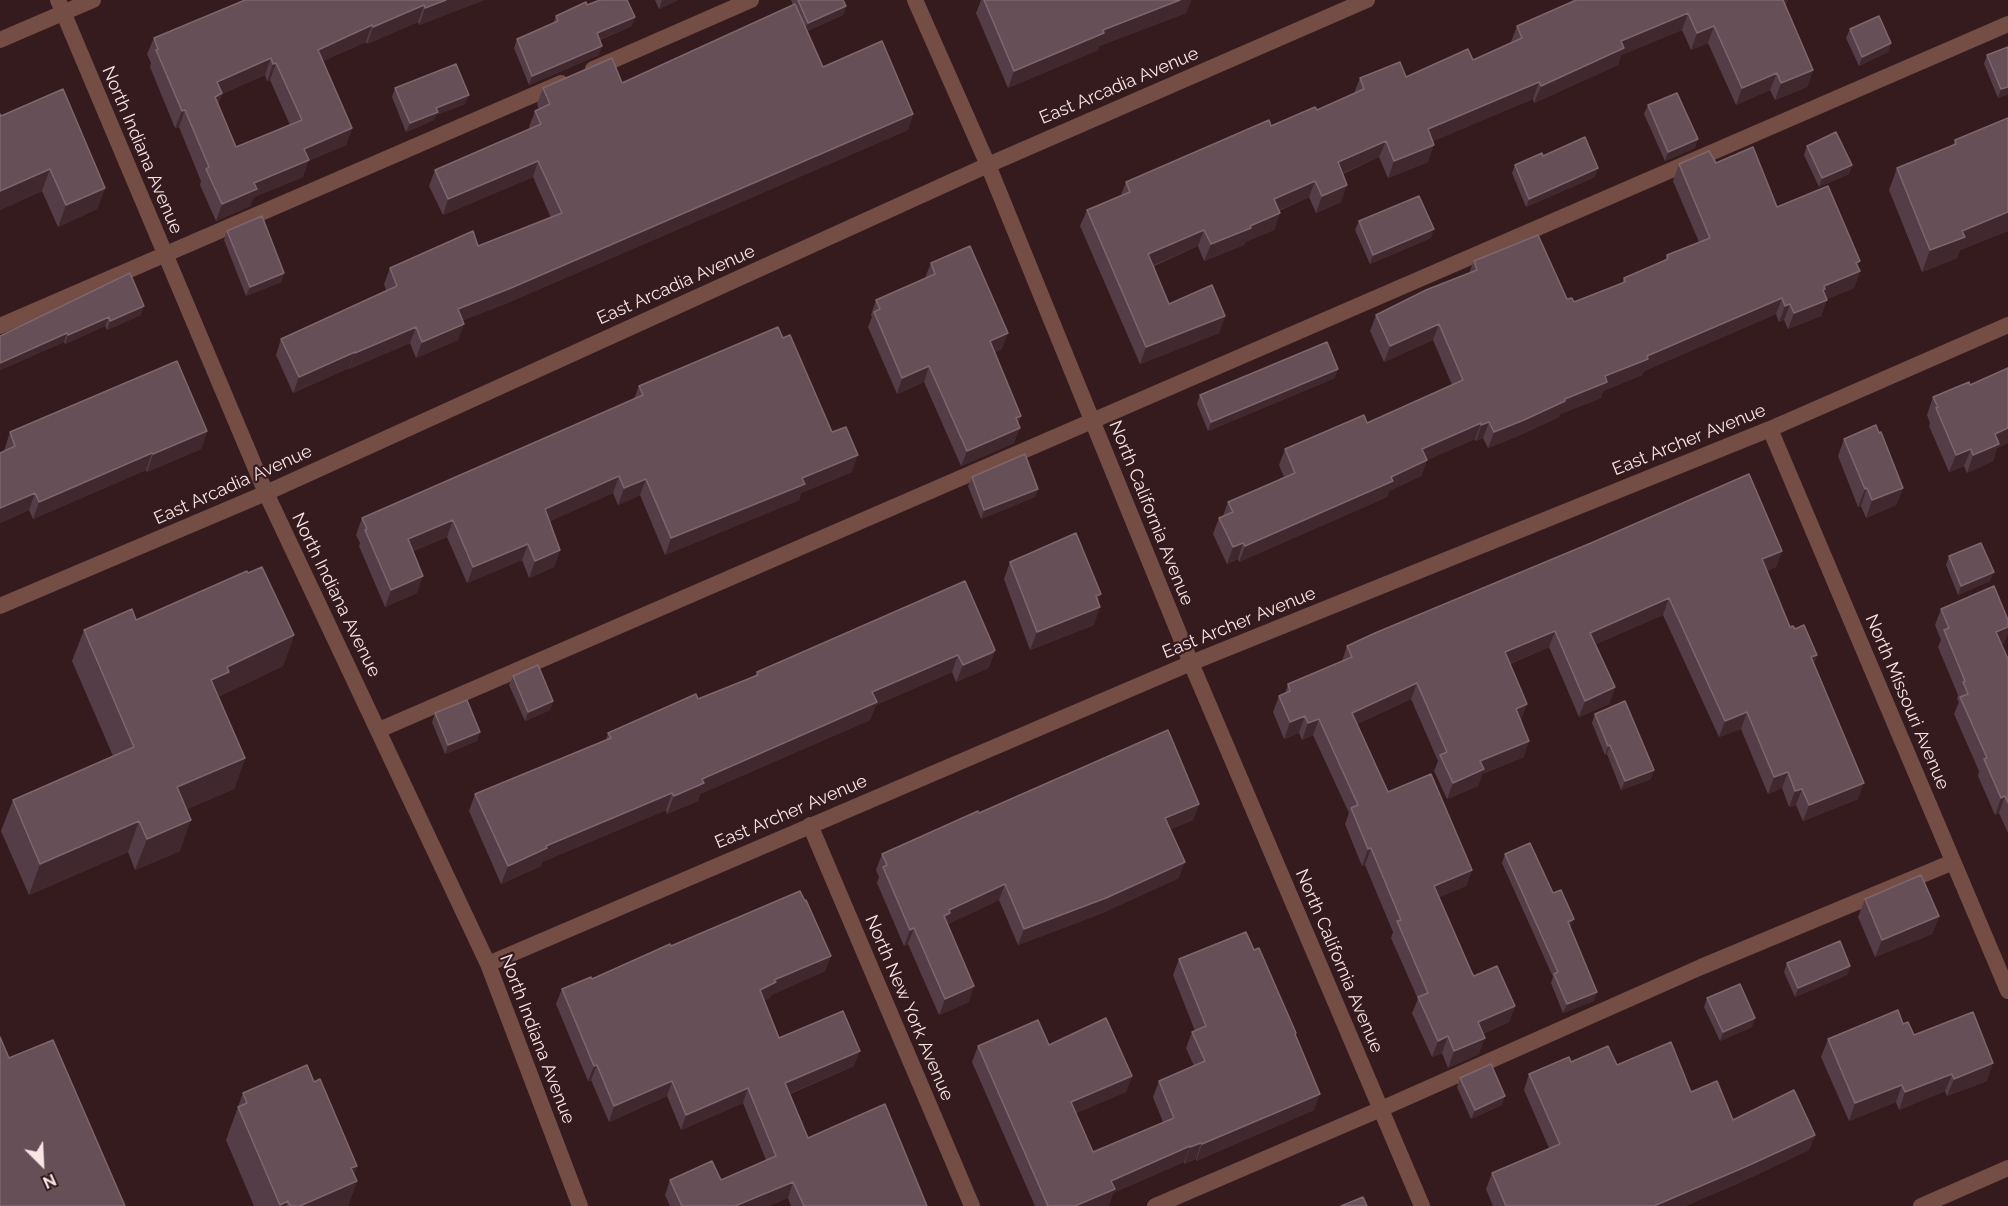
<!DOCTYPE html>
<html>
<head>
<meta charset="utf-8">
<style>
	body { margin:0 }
	#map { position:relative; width:2008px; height:1206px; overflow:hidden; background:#351b1e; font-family:Raleway,sans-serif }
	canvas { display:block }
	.north { position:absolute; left:12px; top:1134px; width:60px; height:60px; -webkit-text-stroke:4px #351b1e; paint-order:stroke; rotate:156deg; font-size:16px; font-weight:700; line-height:24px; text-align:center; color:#f8e5e6 }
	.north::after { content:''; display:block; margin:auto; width:21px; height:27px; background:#f8e5e6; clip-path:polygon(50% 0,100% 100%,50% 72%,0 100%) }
</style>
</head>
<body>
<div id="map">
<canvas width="2008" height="1206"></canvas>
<div class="north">N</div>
</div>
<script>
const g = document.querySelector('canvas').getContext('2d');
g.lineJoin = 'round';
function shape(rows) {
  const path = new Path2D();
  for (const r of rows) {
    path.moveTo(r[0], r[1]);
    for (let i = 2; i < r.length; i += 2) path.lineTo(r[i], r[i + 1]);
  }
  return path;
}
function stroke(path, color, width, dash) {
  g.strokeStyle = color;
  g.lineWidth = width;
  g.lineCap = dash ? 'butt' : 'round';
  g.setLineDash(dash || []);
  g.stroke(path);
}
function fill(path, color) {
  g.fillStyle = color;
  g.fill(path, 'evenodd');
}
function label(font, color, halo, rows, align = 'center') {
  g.font = font + ' Raleway,sans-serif';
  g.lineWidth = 4.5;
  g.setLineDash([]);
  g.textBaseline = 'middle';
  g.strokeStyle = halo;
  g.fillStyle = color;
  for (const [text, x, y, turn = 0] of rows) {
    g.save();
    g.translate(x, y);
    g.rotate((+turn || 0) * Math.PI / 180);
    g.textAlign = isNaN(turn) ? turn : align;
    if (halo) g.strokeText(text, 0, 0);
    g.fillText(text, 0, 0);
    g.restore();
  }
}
stroke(shape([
	[593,69,751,0],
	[0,326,561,83],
	[379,730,2008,24],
	[1155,1206,1381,1109,1701,967,1953,862]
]), '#744e44', 16);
stroke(shape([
	[58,0,266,493,488,964,580,1206],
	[915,0,988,165,1191,663,1422,1206],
	[0,40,93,0],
	[1770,429,2008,991],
	[0,606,266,493,988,165,1367,0],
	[810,825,972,1206],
	[488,964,1191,663,1770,429,2008,325]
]), '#744e44', 16);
stroke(shape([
	[1921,1206,2008,1168]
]), '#744e44', 16);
fill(shape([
	[245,0,484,0,419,25,418,22,367,44,366,42,323,61,352,128,346,145,308,161,303,177,254,197,250,206,216,221,200,185,201,181,179,127,175,128,150,67,151,63,147,54,154,38],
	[265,75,267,81,270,80,290,125,236,147,218,104,222,94],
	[655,0,678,0,659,9],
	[791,0,843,0,846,6,843,15,807,31,823,67,913,114,908,130,505,304,463,320,458,340,416,358,410,343,349,369,349,368,293,393,276,355,281,339,386,290,384,284,390,268,478,246,551,218,533,177,443,215,429,186,435,170,530,129,529,127,535,111,539,109,537,104,543,88,622,83,793,5],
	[981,0,1191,0,1186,13,1099,46,1098,50,1008,88,976,13],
	[587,5,632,26,600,40,599,55,529,85,514,48,517,39,553,24,556,16],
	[1786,7,1813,70,1807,87,1775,100,1770,90,1736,105,1708,43,1691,50,1682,30,1621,55,1618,65,1534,103,1533,99,1433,141,1428,162,1388,178,1379,157,1343,174,1341,202,1316,213,1309,197,1279,211,1274,230,1245,242,1244,245,1204,261,1198,246,1154,266,1169,304,1225,316,1219,333,1140,364,1080,226,1087,210,1121,195,1126,182,1271,126,1317,110,1354,93,1360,78,1406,77,1473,60,1511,42,1517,26],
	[1850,29,1891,43,1888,52,1859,66,1846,38],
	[1987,55,2008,94,1998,98,1984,64],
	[395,88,465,104,436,115,434,120,406,132,392,97],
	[1648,105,1695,148,1665,161,1644,114],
	[0,114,1,116,105,188,97,209,58,227,42,191,0,210],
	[2008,118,2008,231,1960,250,1957,258,1922,272,1889,190,1897,168,1953,145,1955,140],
	[1807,146,1852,165,1849,174,1819,187,1804,155],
	[1543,156,1595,177,1526,207,1512,173,1515,165],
	[1716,163,1858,267,1860,271,1854,288,1827,299,1821,316,1788,329,1784,320,1779,322,1776,314,1644,371,1642,375,1603,391,1601,398,1560,414,1559,417,1518,436,1488,448,1483,438,1476,441,1475,439,1427,460,1421,476,1389,491,1387,497,1239,562,1238,559,1227,564,1213,534,1219,518,1223,516,1228,502,1284,477,1279,465,1285,449,1367,423,1452,385,1433,340,1384,362,1370,331,1376,315,1469,273,1474,261,1574,302,1622,283,1624,278,1665,261,1667,255,1699,242,1673,181,1679,164],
	[1359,221,1431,238,1370,264,1355,230],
	[227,231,284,273,281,282,246,296,224,240],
	[931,263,1002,349,995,352,1021,416,1018,424,1014,443,961,466,924,382,897,394,868,327,872,317,871,315,876,300,925,278],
	[130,273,141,315,107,330,105,326,65,344,64,342,0,370,0,336],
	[783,338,852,472,801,493,799,500,665,555,640,495,618,505,613,493,550,521,560,550,554,567,529,578,522,560,467,583,447,537,413,551,417,593,385,607,359,546,360,543,356,535,362,518,634,399,639,386],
	[2008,368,2008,443,1997,448,1993,461,1967,473,1964,466,1949,472,1929,426,1930,423,1927,415,1933,397,1970,385],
	[1335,378,1208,431,1197,404,1200,395],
	[207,431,201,449,147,472,146,470,33,519,29,510,0,523,0,453,4,451,10,432],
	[1844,439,1903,488,1896,505,1866,518,1861,506,1858,507,1838,456],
	[972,477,1038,489,1035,497,981,519,968,486],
	[1782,551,1776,567,1767,571,1790,627,1795,629,1817,655,1814,663,1858,799,1803,821,1796,805,1789,807,1782,788,1768,794,1741,729,1719,737,1663,615,1596,644,1615,687,1609,704,1579,717,1549,647,1510,664,1521,721,1524,757,1482,774,1478,786,1447,799,1434,771,1438,761,1411,699,1357,724,1388,792,1472,870,1466,886,1439,897,1472,973,1474,976,1515,1006,1509,1022,1483,1034,1479,1054,1448,1068,1442,1053,1432,1057,1412,1013,1418,999,1391,938,1393,932,1365,865,1362,866,1345,824,1349,813,1313,735,1302,740,1299,733,1284,739,1273,712,1279,696,1285,693,1288,684,1342,661,1347,646],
	[1949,556,1990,581,1958,595,1946,565],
	[1010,562,1098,602,1094,625,1030,650,1004,579],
	[1941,609,2008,620,2008,633,2004,643,2001,644,2008,659,2008,833,1999,813,1995,815,1978,776,1979,771,1954,714,1959,702,1957,699,1958,695,1938,647,1941,640,1935,625],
	[136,620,294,635,283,666,220,696,219,698,245,758,234,789,187,809,180,851,135,870,128,852,29,895,1,831,13,800,113,756,72,661,84,630],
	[995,650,989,667,986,669,956,682,952,672,876,705,870,720,700,794,698,801,667,814,666,810,542,862,541,866,501,884,469,811,475,794,606,740,608,733,698,699,755,676,757,672],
	[513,676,553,701,550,710,525,721,509,685],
	[435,713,477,741,445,754,432,722],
	[1595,714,1651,779,1621,790,1607,754,1605,755,1592,723],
	[1199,804,1193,820,1171,829,1179,878,1100,914,1018,945,999,900,948,924,969,1002,939,1015,908,944,904,946,877,883,879,877,876,870,882,854,979,813],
	[1505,854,1553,893,1594,1001,1563,1013,1551,983,1553,977,1502,863],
	[1865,899,1939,916,1932,934,1875,957,1858,917],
	[805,901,831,956,825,971,771,995,770,998,764,1000,779,1038,854,1066,790,1094,808,1138,927,1206,791,1206,788,1198,768,1206,670,1206,665,1195,670,1180,721,1180,766,1160,743,1103,681,1130,667,1096,609,1122,591,1080,588,1081,556,1004,562,989,592,979,671,946],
	[1254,950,1295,1035,1314,1110,1196,1161,1196,1159,1184,1164,1184,1162,1113,1193,1109,1205,1106,1206,1035,1206,972,1062,978,1046,1049,1045,1132,1076,1126,1092,1076,1113,1093,1152,1163,1122,1153,1097,1159,1081,1194,1066,1186,1048,1192,1032,1195,1031,1173,975,1179,959],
	[1787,963,1850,966,1847,975,1795,997,1784,972],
	[1707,998,1752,1027,1720,1041,1704,1007],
	[1903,1024,1914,1035,1987,1081,1947,1096,1945,1091,1899,1110,1896,1102,1849,1121,1821,1057,1828,1039],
	[1571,1062,1617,1065,1691,1092,1733,1120,1815,1135,1809,1150,1739,1183,1685,1206,1493,1206,1486,1189,1492,1173,1549,1148,1524,1090,1529,1074],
	[1460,1078,1502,1105,1471,1119,1457,1087],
	[314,1082,357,1166,354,1174,357,1181,348,1206,254,1206,226,1140,243,1093]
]), '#553d47');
fill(shape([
	[446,0,484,0,419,25,425,8],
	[662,0,678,0,659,9],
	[1180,0,1191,0,1186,13,1099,46,1098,50,1008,88,1014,71,1103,30],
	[1781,0,1788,0,1784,11],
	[424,5,418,22,367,44,373,27],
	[846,6,843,15,804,32,808,23],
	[1688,13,1682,30,1621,55,1618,65,1534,103,1541,86,1621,41],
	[635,17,632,26,594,42,597,33],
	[372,25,366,42,312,66,318,50],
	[1714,26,1708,43,1691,50,1697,33],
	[1891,43,1888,52,1859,66,1862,57],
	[602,46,599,55,529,85,532,76],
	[271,58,265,75,222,94,216,110,209,113,217,82],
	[276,63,270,80,267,81,273,64],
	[1813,70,1807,87,1775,100,1781,83],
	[1777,73,1770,90,1736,105,1742,88],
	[1539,82,1533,99,1422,146,1428,129],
	[2008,87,2008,94,1998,98,2001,89],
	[469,95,465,104,436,115,434,120,406,132,410,123,436,108],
	[185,110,179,127,175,128,182,111],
	[913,114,908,130,505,304,452,325,458,309],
	[352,128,346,145,308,161,303,177,254,197,250,206,216,221,222,204,304,149],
	[1698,139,1695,148,1665,161,1668,152],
	[1386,141,1379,157,1332,178,1338,162],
	[1434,145,1428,162,1388,178,1394,161],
	[538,161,533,177,443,215,448,199],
	[1852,165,1849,174,1819,187,1822,178],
	[1598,168,1595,177,1526,207,1529,199],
	[50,169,42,191,0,210,0,191],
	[1315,181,1309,197,1268,215,1274,199],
	[1347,185,1341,202,1316,213,1322,196],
	[105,188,97,209,58,227,66,205],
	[2008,212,2008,231,1960,250,1957,258,1922,272,1930,250,1962,231],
	[1280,213,1274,230,1245,242,1244,245,1204,261,1211,244,1250,226],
	[1434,229,1431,238,1370,264,1373,255],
	[1204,230,1198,246,1142,270,1148,254],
	[1860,261,1855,273,1860,271,1854,288,1820,302,1827,300,1821,316,1788,329,1794,313,1824,286,1856,263],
	[284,273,281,282,246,296,250,287],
	[1782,298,1776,314,1644,371,1642,375,1603,391,1601,398,1560,414,1559,417,1518,436,1488,448,1494,432,1565,399,1605,376,1647,356],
	[1790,304,1784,320,1779,322,1785,306],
	[144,306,141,315,107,330,110,321],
	[1225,316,1219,333,1140,364,1146,347],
	[109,317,105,326,65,344,68,335],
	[464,324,458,340,416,358,422,342],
	[1439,324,1433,340,1384,362,1390,346],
	[416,327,410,343,349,369,355,353],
	[67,333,64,342,0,370,0,363],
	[1008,333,1002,349,985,356,990,341],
	[355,352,349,368,293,393,299,377],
	[929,366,924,382,897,394,902,378],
	[1338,369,1335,378,1208,431,1211,422],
	[1021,416,1016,429,1020,428,1014,443,961,466,967,451,1016,418],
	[1489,422,1483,438,1476,441,1481,425],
	[1481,423,1475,439,1416,465,1422,449],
	[2008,428,2008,443,1997,448,1993,461,1967,473,1973,455,1995,434],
	[207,431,201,449,147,472,153,454],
	[1971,449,1964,466,1949,472,1956,455],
	[152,453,146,470,33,519,39,502],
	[858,455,852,472,801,493,799,500,665,555,671,538,802,478],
	[1427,460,1421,476,1389,491,1387,497,1239,562,1245,546],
	[619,476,613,493,539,526,545,509],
	[646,479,640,495,618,505,624,488],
	[1867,488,1861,506,1858,507,1865,489],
	[1903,488,1896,505,1866,518,1872,500],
	[1038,489,1035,497,981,519,984,510],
	[35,493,29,510,0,523,0,508],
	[453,520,447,537,402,555,408,539],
	[1243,543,1238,559,1227,564,1233,547],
	[528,544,522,560,467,583,473,567],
	[560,550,554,567,529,578,535,561],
	[1782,551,1776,567,1756,575,1762,559],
	[1994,572,1990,581,1958,595,1961,586],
	[423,576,417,593,385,607,391,590],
	[1101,594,1096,609,1100,607,1094,625,1030,650,1037,632],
	[1669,598,1663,615,1585,649,1590,633],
	[2008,627,2008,633,2004,643,1990,649,1996,632],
	[1555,631,1549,647,1499,668,1505,652],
	[294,635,283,666,220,696,218,703,211,680,227,667],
	[995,650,989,667,986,669,956,682,963,665],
	[958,655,952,672,876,705,870,720,700,794,698,801,667,814,674,796,702,779,872,692],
	[1817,655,1811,671,1811,657],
	[1417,683,1411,699,1346,729,1352,713],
	[1615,687,1609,704,1579,717,1585,701],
	[553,701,550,710,525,721,528,712],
	[1527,704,1521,721,1516,709],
	[1747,712,1741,729,1719,737,1725,721],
	[1305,716,1299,733,1284,739,1290,722],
	[1319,719,1313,735,1302,740,1308,723],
	[480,732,477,741,445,754,448,745],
	[1529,741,1524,757,1482,774,1478,786,1447,799,1453,783,1480,761],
	[1610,745,1607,754,1605,755,1608,746],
	[245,758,234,789,166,818,177,787],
	[1654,770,1651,779,1621,790,1625,781],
	[1788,772,1782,788,1768,794,1774,777],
	[1864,783,1858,799,1803,821,1809,805],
	[1802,789,1796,805,1789,807,1795,791],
	[672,793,666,810,542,862,541,866,501,884,508,866,546,846],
	[2005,796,1999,813,1995,815,2001,798],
	[1199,804,1193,820,1160,834,1165,818],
	[191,820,180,851,135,870,147,839],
	[139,821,128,852,29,895,40,864],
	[1371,848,1365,865,1362,866,1368,849],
	[1185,862,1179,878,1100,914,1018,945,1024,929],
	[1472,870,1466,886,1428,902,1434,886],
	[1005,884,999,900,946,925,944,916,949,910],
	[1939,916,1932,934,1875,957,1882,940],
	[1574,919,1570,928,1568,922],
	[914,928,908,944,904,946,910,930],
	[831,956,825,971,771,995,770,998,754,1005,760,990,774,980],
	[1850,966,1847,975,1795,997,1798,988],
	[974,986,969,1002,939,1015,945,999],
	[1597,992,1594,1001,1563,1013,1567,1004],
	[1515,1006,1509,1022,1472,1039,1478,1022],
	[1755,1018,1752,1027,1720,1041,1723,1032],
	[1448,1036,1442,1053,1432,1057,1438,1041],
	[1485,1038,1479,1054,1448,1068,1454,1051],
	[860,1051,854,1066,779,1098,785,1083],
	[1993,1063,1987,1081,1947,1096,1954,1079],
	[597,1065,591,1080,588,1081,594,1066],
	[1952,1074,1945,1091,1899,1110,1905,1092],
	[1132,1076,1126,1092,1065,1118,1071,1102],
	[672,1081,667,1096,609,1122,614,1106],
	[1902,1085,1896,1102,1849,1121,1855,1103],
	[748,1088,743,1103,681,1130,686,1115],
	[1320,1094,1314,1110,1196,1161,1202,1144],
	[1505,1096,1502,1105,1471,1119,1475,1110],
	[1815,1135,1809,1150,1739,1183,1685,1206,1654,1206],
	[1201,1143,1196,1159,1184,1164,1190,1147],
	[1190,1146,1184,1162,1113,1193,1109,1205,1106,1206,1075,1206,1111,1181],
	[357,1166,350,1184,357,1181,348,1206,300,1206,351,1168],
	[793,1182,788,1198,768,1206,735,1206],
	[288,1201,286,1206,279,1206,280,1205]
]), '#41282f');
const building = shape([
	[245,0,446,0,425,8,424,5,373,27,372,25,318,50,352,128,304,149,309,160,254,183,257,189,222,204,206,169,209,167,185,110,182,111,156,50,158,49,154,38,245,0],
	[271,58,273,64,276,63,302,120,236,147,215,97,222,93,217,82,271,58],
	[600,0,627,0,635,17,597,33,602,46,532,76,517,39,558,21,556,16,586,2,587,5,600,0],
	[798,0,843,0,846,6,808,23,798,0],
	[984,0,1180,0,1103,30,1104,33,1014,71,984,0],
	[1576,0,1783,0,1813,70,1781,83,1777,73,1742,88,1714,26,1697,33,1688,13,1621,41,1624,48,1541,86,1539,82,1428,129,1434,145,1394,161,1386,141,1338,162,1347,185,1322,196,1315,181,1274,199,1280,213,1250,226,1251,228,1211,244,1204,230,1148,254,1169,304,1212,285,1225,316,1146,347,1087,210,1130,192,1126,182,1269,120,1271,126,1315,107,1317,110,1364,89,1360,78,1400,62,1406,77,1468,49,1473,60,1522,38,1517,26,1576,0],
	[795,4,823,67,882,41,913,114,511,288,458,309,464,324,422,342,416,327,355,353,355,352,299,377,281,339,397,286,390,268,473,231,478,246,562,213,538,161,448,199,435,170,541,124,535,111,550,104,543,88,612,58,622,83,795,4],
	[1879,16,1891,43,1862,57,1850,29,1879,16],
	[2008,47,2008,87,2001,89,1987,55,2008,47],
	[456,64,469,95,436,108,438,112,410,123,395,88,456,64],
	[63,89,105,188,66,205,50,169,0,191,0,114,1,116,63,89],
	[1677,93,1698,139,1668,152,1648,105,1677,93],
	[2008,118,2008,212,1962,231,1965,237,1930,250,1897,168,1956,144,1955,140,2008,118],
	[1836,132,1852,165,1822,178,1807,146,1836,132],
	[1585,137,1598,168,1529,199,1515,165,1542,153,1543,156,1585,137],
	[1753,147,1777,207,1828,186,1860,261,1856,263,1860,271,1824,286,1825,289,1823,290,1827,300,1794,313,1790,304,1785,306,1782,298,1647,356,1648,359,1605,376,1607,382,1565,399,1565,401,1524,420,1494,432,1489,422,1481,425,1481,423,1422,449,1427,460,1391,477,1393,481,1245,546,1243,543,1233,547,1219,518,1233,512,1228,502,1295,473,1285,449,1364,415,1367,423,1463,380,1439,324,1390,346,1376,315,1426,290,1477,270,1474,261,1538,235,1567,299,1572,298,1574,302,1625,282,1624,278,1668,259,1667,255,1710,238,1679,164,1709,151,1716,163,1753,147],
	[1419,196,1434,229,1373,255,1359,221,1419,196],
	[262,216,284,273,250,287,227,231,262,216],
	[970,246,1008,333,990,341,1021,416,1016,418,1020,428,967,451,929,366,902,378,874,312,880,309,876,300,935,274,931,263,970,246],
	[130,273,144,306,110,321,109,317,68,335,67,333,0,363,0,336,130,273],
	[778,327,783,338,790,335,832,432,846,427,858,455,802,478,805,484,671,538,646,479,624,488,619,476,545,509,560,550,535,561,528,544,473,567,453,520,408,539,423,576,391,590,365,530,367,529,362,518,643,395,639,386,778,327],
	[1327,342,1338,369,1211,422,1200,395,1327,342],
	[177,361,207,431,153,454,152,453,39,502,35,493,0,508,0,453,15,446,10,432,177,361],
	[2008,368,2008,428,1995,434,1999,444,1973,455,1971,449,1956,455,1936,408,1938,407,1933,397,1969,382,1970,385,2008,368],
	[1876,425,1879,433,1881,432,1903,488,1872,500,1867,488,1865,489,1844,439,1876,425],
	[1025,454,1038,489,984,510,972,477,1025,454],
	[1749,474,1782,551,1762,559,1790,627,1793,626,1795,629,1804,625,1817,655,1811,657,1864,783,1809,805,1802,789,1795,791,1788,772,1774,777,1747,712,1725,721,1669,598,1590,633,1615,687,1585,701,1555,631,1505,652,1527,704,1516,709,1529,741,1480,761,1484,769,1453,783,1440,755,1447,752,1417,683,1352,713,1388,792,1431,774,1472,870,1434,886,1472,973,1474,976,1497,966,1515,1006,1478,1022,1485,1038,1454,1051,1448,1036,1438,1041,1418,997,1428,993,1397,921,1401,920,1371,848,1368,849,1351,808,1358,805,1319,719,1308,723,1305,716,1290,722,1279,696,1290,691,1288,684,1352,657,1347,646,1375,633,1591,543,1749,474],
	[1076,533,1101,594,1096,596,1100,607,1037,632,1010,562,1076,533],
	[1981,543,1994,572,1961,586,1949,556,1981,543],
	[262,567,294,635,227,667,229,672,211,680,245,758,177,787,191,820,147,839,139,821,40,864,13,800,134,747,84,630,132,609,136,620,247,571,248,573,262,567],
	[965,581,995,650,993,652,963,665,958,655,872,692,877,702,702,779,704,783,674,796,672,793,546,846,547,848,508,866,475,794,611,738,608,733,696,694,698,699,758,675,757,672,965,581],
	[1994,586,2008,620,2008,627,1996,632,2008,659,2008,803,2005,796,2001,798,1984,759,1987,758,1960,697,1968,694,1963,682,1965,681,1944,630,1949,628,1941,609,1994,586],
	[538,665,553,701,528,712,513,676,538,665],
	[467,700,480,732,448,745,435,713,467,700],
	[1625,701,1654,770,1625,781,1610,745,1608,746,1595,714,1625,701],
	[1168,730,1199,804,1165,818,1185,862,1106,898,1024,929,1005,884,949,910,950,913,944,916,974,986,945,999,914,928,910,930,883,867,887,865,882,854,978,811,979,813,1168,730],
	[1530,843,1553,893,1561,890,1574,919,1568,922,1597,992,1567,1004,1554,974,1558,972,1505,854,1530,843],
	[1921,875,1939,916,1882,940,1865,899,1921,875],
	[800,891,805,901,806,900,831,956,774,980,776,982,760,990,779,1038,843,1011,860,1051,785,1083,808,1138,885,1104,927,1206,804,1206,793,1182,735,1206,682,1206,670,1180,712,1161,721,1180,776,1156,748,1088,686,1115,672,1081,614,1106,597,1065,594,1066,562,989,591,977,592,979,670,944,671,946,800,891],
	[1246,932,1254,950,1259,948,1296,1033,1295,1034,1320,1094,1202,1144,1201,1143,1190,1147,1190,1146,1111,1181,1115,1189,1075,1206,1048,1206,978,1046,1038,1020,1049,1045,1106,1018,1132,1076,1071,1102,1093,1152,1174,1118,1159,1081,1205,1061,1192,1032,1206,1026,1179,959,1246,932],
	[1840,941,1850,966,1798,988,1787,963,1840,941],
	[1740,984,1755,1018,1723,1032,1707,998,1740,984],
	[1898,1010,1903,1024,1908,1022,1914,1035,1973,1012,1993,1063,1954,1079,1952,1074,1905,1092,1902,1085,1855,1103,1828,1039,1898,1010],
	[0,1037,9,1058,53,1040,125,1206,0,1206,0,1037],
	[1671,1042,1691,1092,1717,1081,1733,1120,1794,1090,1815,1135,1745,1167,1654,1206,1506,1206,1492,1173,1560,1144,1529,1074,1569,1057,1571,1062,1608,1046,1617,1065,1671,1042],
	[1491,1064,1505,1096,1475,1110,1460,1078,1491,1064],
	[307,1065,314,1082,320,1079,357,1166,351,1168,357,1181,300,1206,290,1206,288,1201,280,1205,238,1107,247,1103,243,1093,307,1065],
	[1363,1197,1367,1206,1341,1206,1363,1197]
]);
fill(building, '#674f58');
stroke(building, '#7e666e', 1.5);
label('18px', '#f8e5e6', '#351b1e', [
	["East Arcadia Avenue",1119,86,-23],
	["North Indiana Avenue",142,150,67],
	["East Arcadia Avenue",676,285,-24],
	["East Archer Avenue",1689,440,-22],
	["East Arcadia Avenue",233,485,-24],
	["North California Avenue",1151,513,68],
	["North Indiana Avenue",336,595,64],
	["East Archer Avenue",1239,623,-22],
	["North Missouri Avenue",1907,702,67],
	["East Archer Avenue",791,812,-23],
	["North California Avenue",1339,961,67],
	["North New York Avenue",909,1008,67],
	["North Indiana Avenue",537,1039,69]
]);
</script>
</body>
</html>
